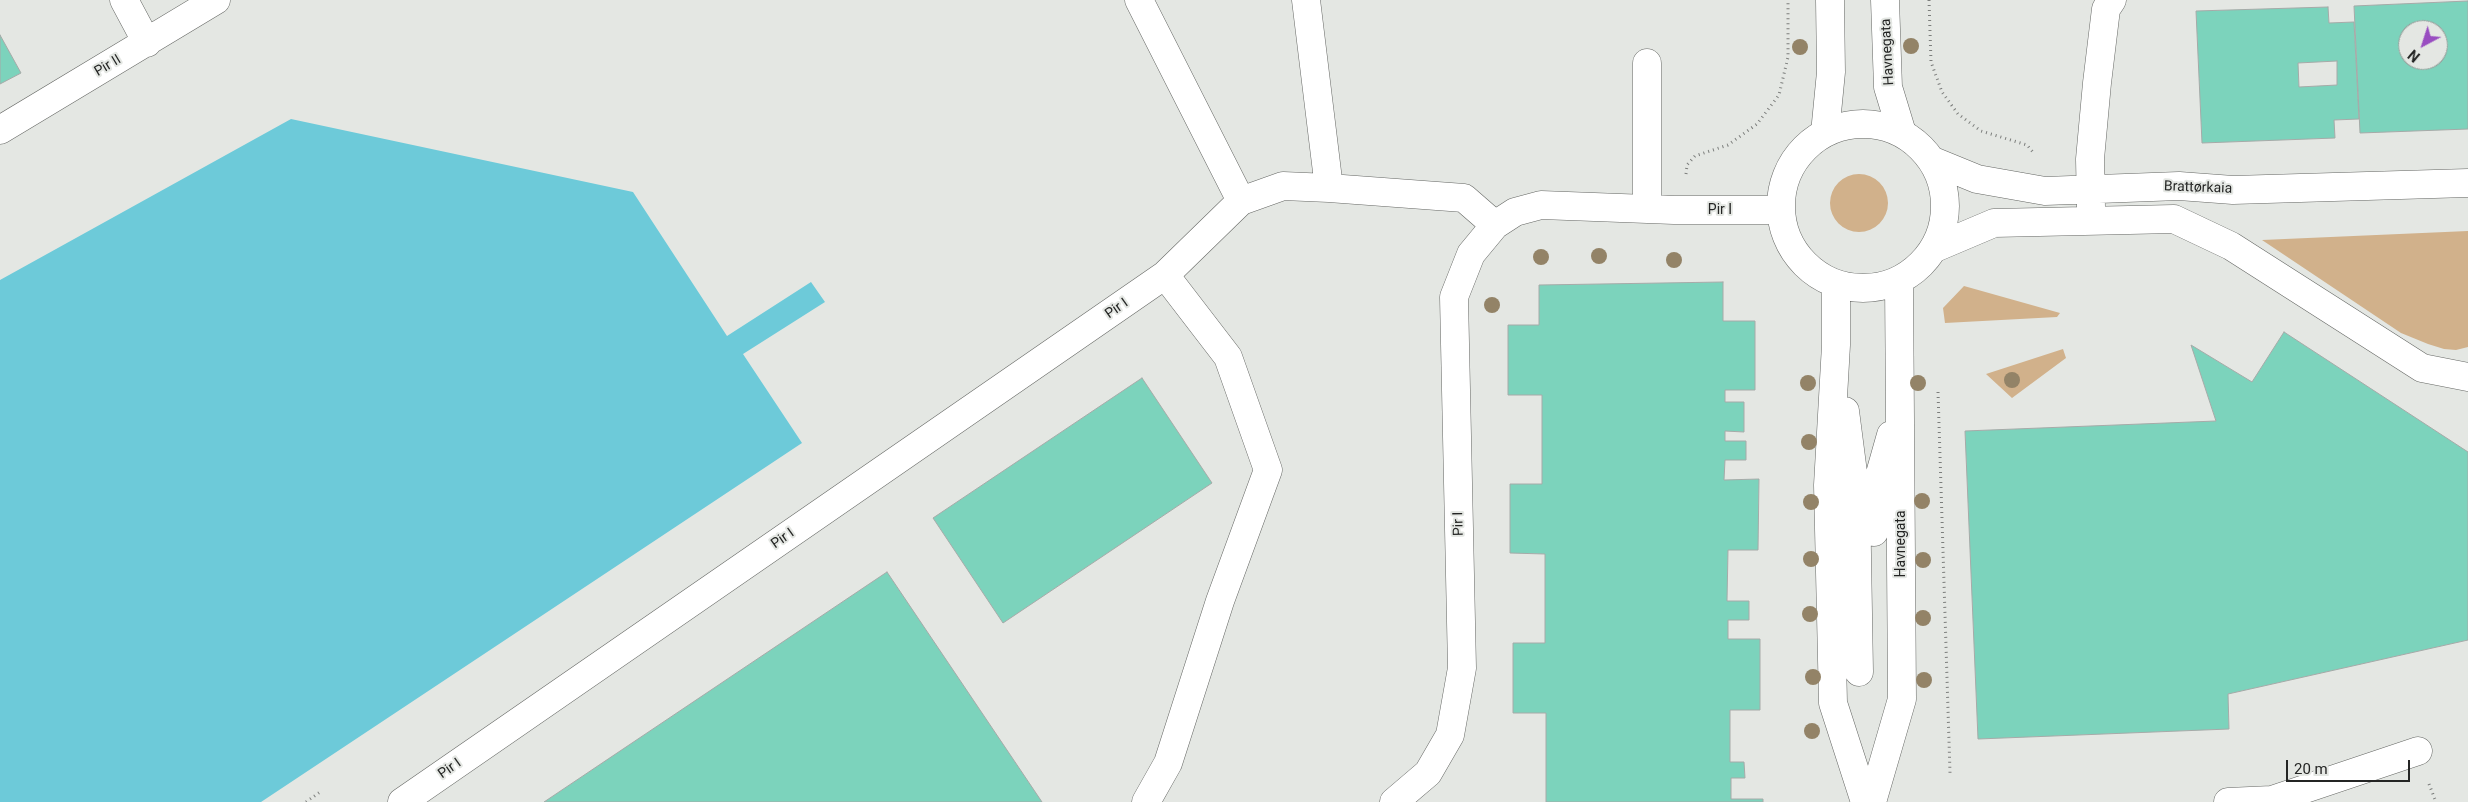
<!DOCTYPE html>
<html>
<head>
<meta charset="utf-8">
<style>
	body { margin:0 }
	#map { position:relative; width:2468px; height:802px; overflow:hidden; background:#e4e7e3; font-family:Roboto,sans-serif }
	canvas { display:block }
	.north { position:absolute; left:2398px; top:20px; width:50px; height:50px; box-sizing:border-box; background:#e4e7e3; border:1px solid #979997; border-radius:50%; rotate:220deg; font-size:14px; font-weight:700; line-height:20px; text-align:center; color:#242524 }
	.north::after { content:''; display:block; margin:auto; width:18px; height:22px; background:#994ec1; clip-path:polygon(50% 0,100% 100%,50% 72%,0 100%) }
	.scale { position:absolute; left:2286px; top:760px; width:124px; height:22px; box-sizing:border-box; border:2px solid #242524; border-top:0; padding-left:6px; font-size:15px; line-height:18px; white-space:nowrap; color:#242524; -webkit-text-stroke:4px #e4e7e3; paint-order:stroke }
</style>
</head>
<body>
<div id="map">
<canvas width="2468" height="802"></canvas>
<div class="north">N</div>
<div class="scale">20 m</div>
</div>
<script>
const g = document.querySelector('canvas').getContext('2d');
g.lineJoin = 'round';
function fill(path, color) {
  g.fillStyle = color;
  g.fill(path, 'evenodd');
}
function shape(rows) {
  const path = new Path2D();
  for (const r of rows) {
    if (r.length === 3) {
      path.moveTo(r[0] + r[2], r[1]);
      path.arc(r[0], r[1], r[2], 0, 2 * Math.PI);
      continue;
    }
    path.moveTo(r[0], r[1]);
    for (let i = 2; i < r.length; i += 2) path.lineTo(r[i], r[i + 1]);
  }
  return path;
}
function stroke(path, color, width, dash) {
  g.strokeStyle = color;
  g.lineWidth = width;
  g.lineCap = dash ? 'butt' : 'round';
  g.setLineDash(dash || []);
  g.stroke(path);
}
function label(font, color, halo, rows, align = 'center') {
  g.font = font + ' Roboto,sans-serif';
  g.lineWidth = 4;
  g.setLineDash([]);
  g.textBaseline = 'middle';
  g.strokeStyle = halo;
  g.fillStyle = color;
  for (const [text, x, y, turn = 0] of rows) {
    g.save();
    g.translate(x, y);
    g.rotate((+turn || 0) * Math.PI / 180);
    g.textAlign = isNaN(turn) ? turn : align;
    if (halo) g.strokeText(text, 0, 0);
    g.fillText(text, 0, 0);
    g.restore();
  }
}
fill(shape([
	[1859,203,29],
	[2468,231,2468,347,2456,350,2444,349,2428,344,2401,333,2262,240],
	[1964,286,2060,313,2057,317,1945,323,1943,308],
	[2063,349,2066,358,2012,398,1986,374]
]), '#d1b18b');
fill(shape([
	[291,119,633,192,727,336,811,282,825,302,743,354,802,443,261,802,0,802,0,280]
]), '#6dcad9');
const building = shape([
	[2468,1,2468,129,2360,133,2354,6,2468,1],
	[2408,30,2438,30,2438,60,2408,60,2408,30],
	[2328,7,2329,23,2354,22,2359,119,2334,120,2335,138,2202,143,2196,11,2328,7],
	[2337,61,2337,85,2299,87,2298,63,2337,61],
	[0,35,21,73,0,84,0,35],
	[1723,282,1723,321,1755,321,1755,390,1725,390,1725,402,1744,402,1744,432,1725,431,1725,441,1746,441,1746,460,1725,460,1724,480,1759,479,1758,550,1728,550,1727,601,1749,601,1749,620,1728,620,1728,639,1760,639,1760,710,1730,710,1730,762,1744,762,1745,778,1731,778,1731,799,1763,799,1763,802,1546,802,1546,713,1513,713,1513,643,1545,643,1545,554,1510,553,1510,484,1542,484,1542,395,1508,395,1508,325,1539,325,1539,285,1723,282],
	[2284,332,2468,452,2468,640,2228,694,2229,729,1978,739,1965,431,2216,421,2191,345,2252,382,2284,332],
	[1142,378,1212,483,1003,623,933,518,1142,378],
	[887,572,1042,802,544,802,887,572]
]);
fill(building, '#7cd3bc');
stroke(building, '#a6aaa8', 1);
const minor = shape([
	[124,0,147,43],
	[1139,0,1241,201],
	[1306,0,1329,188,1464,198,1495,225],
	[1885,0,1888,87,1902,133],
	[1863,206,82],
	[0,130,216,0],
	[1825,133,1831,72,1830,0],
	[1933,161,1977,179,2045,191,2179,186,2233,190,2468,183],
	[2091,207,2090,159,2097,83,2106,9,2112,0],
	[1647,209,1647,63],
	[1935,248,1994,223,2174,219,2231,246,2422,368,2468,377],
	[1836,285,1836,345,1828,485,1833,703,1865,802],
	[1845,411,1856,496,1859,672],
	[1874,532,1874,495,1891,435],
	[402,802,1165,275,1241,201,1283,186,1329,188],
	[1146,802,1168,763,1220,601,1268,470,1228,357,1165,275],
	[1394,802,1428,773,1450,735,1462,668,1454,297,1471,254,1495,225,1515,212,1541,205,1674,210,1781,210],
	[1872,802,1902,699,1899,281],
	[2228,802,2272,800,2418,751]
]);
stroke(minor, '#656764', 29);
stroke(shape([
	[1929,0,1931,62,1942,92,1958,114,1981,131,2027,145,2033,152],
	[1686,174,1687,165,1695,156,1728,145,1757,124,1779,95,1788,57,1788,0],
	[1938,392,1950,773],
	[2429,784,2436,802],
	[306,802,320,792]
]), '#7c7e7c', 3, [1, 4]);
stroke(minor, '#fff', 28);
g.fillStyle = '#938367';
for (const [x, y] of [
	[1911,46],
	[1800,47],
	[1599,256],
	[1541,257],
	[1674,260],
	[1492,305],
	[2012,380],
	[1808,383],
	[1918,383],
	[1809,442],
	[1922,501],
	[1811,502],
	[1811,559],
	[1923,560],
	[1810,614],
	[1923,618],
	[1813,677],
	[1924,680],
	[1812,731]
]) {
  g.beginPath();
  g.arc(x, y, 8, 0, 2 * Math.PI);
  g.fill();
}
label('14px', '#242524', '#e4e7e3', [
	["Havnegata",1888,52,-93],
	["Pir II",108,66,-31],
	["Brattørkaia",2198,188,2],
	["Pir I",1720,210],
	["Pir I",1117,309,-35],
	["Pir I",1459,524,-91],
	["Pir I",783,539,-35],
	["Havnegata",1901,544,-90],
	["Pir I",450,769,-35]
]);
</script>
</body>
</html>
